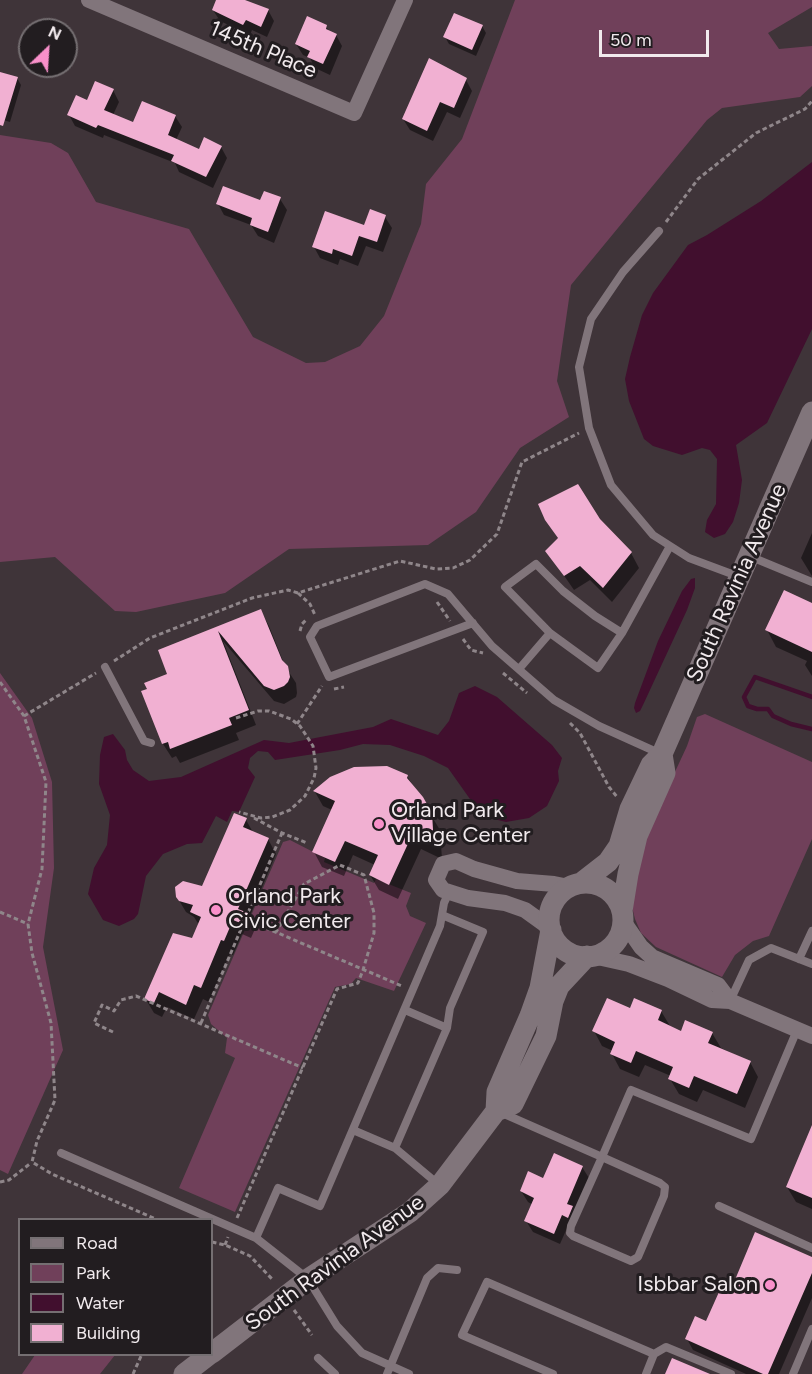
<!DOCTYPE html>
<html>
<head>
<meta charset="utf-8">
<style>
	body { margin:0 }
	#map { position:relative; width:812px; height:1374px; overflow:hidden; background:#3f3439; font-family:Figtree,sans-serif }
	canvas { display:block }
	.legend { position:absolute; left:18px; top:1218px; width:195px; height:138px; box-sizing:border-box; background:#221d20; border:2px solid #756f72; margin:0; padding:8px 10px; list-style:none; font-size:18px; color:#f1eaed }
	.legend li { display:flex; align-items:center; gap:12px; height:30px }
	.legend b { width:30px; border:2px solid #756f72 }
	.north { position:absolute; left:18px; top:18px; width:60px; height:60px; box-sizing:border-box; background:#221d20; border:2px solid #756f72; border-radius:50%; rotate:25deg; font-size:16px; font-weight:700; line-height:24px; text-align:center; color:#f1eaed }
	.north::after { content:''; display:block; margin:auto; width:21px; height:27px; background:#f990ca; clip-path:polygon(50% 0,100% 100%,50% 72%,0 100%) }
	.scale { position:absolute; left:599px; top:30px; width:110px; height:27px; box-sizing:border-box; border:3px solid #f1eaed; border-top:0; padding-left:8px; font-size:18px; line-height:21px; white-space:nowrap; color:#f1eaed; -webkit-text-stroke:4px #221d20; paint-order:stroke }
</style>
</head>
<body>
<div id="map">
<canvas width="812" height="1374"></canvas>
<ul class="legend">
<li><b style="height:8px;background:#81757b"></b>Road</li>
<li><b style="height:16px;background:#70405a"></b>Park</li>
<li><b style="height:16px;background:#410f2e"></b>Water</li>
<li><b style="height:16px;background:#f1b0d2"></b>Building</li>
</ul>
<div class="north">N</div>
<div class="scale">50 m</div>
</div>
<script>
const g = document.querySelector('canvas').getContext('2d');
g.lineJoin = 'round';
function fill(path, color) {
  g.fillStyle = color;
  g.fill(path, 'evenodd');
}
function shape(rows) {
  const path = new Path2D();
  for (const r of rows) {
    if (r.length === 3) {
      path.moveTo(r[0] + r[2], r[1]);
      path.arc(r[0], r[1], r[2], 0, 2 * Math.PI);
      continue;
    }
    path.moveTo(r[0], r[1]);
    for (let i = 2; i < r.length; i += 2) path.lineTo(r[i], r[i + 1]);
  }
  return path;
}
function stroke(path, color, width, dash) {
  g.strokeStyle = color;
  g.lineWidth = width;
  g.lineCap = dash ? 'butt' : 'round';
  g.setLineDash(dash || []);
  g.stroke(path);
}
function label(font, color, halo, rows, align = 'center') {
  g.font = font + ' Figtree,sans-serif';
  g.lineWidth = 6;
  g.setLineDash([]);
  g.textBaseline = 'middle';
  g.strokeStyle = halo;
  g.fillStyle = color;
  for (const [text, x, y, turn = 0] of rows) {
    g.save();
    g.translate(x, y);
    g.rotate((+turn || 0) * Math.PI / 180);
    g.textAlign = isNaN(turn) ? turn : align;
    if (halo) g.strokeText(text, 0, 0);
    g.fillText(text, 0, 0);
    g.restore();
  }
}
fill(shape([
	[515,0,812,0,812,7,768,33,779,49,812,46,812,86,800,97,722,108,707,120,571,285,557,381,569,417,520,448,476,512,428,545,289,549,225,593,136,612,115,611,55,557,0,562,0,135,51,143,68,153,96,202,189,229,253,337,306,363,325,362,360,346,384,316,421,224,426,184,462,139],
	[0,673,32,718,52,782,54,868,43,947,63,1050,8,1174,0,1170],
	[705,714,812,762,812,839,769,936,753,941,735,955,722,977,656,947,641,933,635,919,630,899,642,843,687,746,697,717],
	[290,840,325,858,324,862,374,883,376,879,411,893,406,906,410,916,426,923,394,991,356,978,351,984,335,987,235,1212,179,1188,235,1058,225,1053,227,1038,211,1024,208,1015,283,842],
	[35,1355,35,1354,115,1355,100,1374,22,1374]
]), '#70405a');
fill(shape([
	[812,162,812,329,767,423,736,445,742,480,739,503,733,522,725,534,714,538,705,532,707,520,716,504,717,459,710,450,702,448,682,455,653,446,644,439,629,401,625,379,630,357,642,315,653,293,688,245,707,235,761,201],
	[695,578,695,588,687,610,643,705,640,711,636,713,634,708,635,703,658,641,682,591,691,579],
	[475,686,497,697,552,745,562,758,558,771,559,781,547,806,529,818,506,822,482,816,448,768,424,756,390,745,363,744,340,750,275,760,268,752,258,751,250,758,248,768,255,777,239,812,232,811,227,822,216,816,202,843,187,844,163,854,146,876,138,914,134,919,119,926,103,920,88,894,94,868,107,845,110,815,99,784,100,755,104,737,113,734,125,750,127,760,133,770,149,781,181,777,264,740,289,743,373,727,391,719,438,735,449,721,459,693]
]), '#410f2e');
fill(shape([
	[218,0,242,0,268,10,274,21,267,37,252,30,250,35,220,21,213,10],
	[326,26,330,33,336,35,342,46,330,75,315,68,310,58,303,55,296,44],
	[482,26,486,33,476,56,449,44,445,37],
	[0,73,17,78,21,85,10,122,0,119],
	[466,80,472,91,460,118,447,112,433,141,410,130,403,119],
	[113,90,119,102,113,115,134,124,175,116,182,127,176,140,199,151,221,147,227,158,213,188,179,172,175,163,104,135,103,138,75,126,69,115,88,102],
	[280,199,287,210,274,243,258,236,251,225,224,215,218,204,261,202],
	[385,217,392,228,383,252,366,246,358,266,340,259,338,265,320,258,314,247,365,227],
	[547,520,599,520,631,553,639,568,612,602,590,580,574,590,547,551,559,540],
	[812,533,812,576,801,558],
	[812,605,812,676,805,665,807,661,776,647,767,630],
	[261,611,269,626,285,666,296,683,297,693,296,697,284,704,274,701,223,641,256,725,236,733,239,740,180,763,176,756,172,758,163,744,169,675,160,651],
	[407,776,440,830,442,859,421,849,398,899,379,890,370,875,375,865,353,855,344,876,322,867,314,852,332,810,323,806,315,792],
	[246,820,254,834,268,839,276,854,249,918,255,929,251,938,242,934,233,955,230,954,209,1002,203,999,194,1019,167,1007,162,1017,154,1013,145,998,192,940,199,925,194,917,186,912,177,897,203,887],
	[630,1010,661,1011,670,1026,682,1033,712,1033,721,1048,750,1062,758,1077,745,1108,703,1090,697,1102,679,1094,670,1079,671,1076,645,1065,639,1077,620,1069,612,1054,613,1051,602,1046,594,1031],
	[812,1129,812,1209,796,1202,787,1187],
	[582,1167,589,1178,560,1244,533,1232,526,1221,533,1205,528,1202,521,1191,544,1180],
	[812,1259,812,1298,779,1374,746,1374,693,1350,687,1339,707,1323,732,1289]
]), '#0007');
stroke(shape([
	[812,697,755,677,744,697,748,706,757,709,768,709,773,716,791,724,812,729]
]), '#410f2e', 4.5);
fill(shape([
	[216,0,245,0,269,9,261,27,246,20,243,25,212,10],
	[454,13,483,25,472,50,443,37],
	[307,16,327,25,326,29,337,34,323,64,307,57,310,51,295,44],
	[429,58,467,78,454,108,440,102,427,131,402,119],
	[0,72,18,77,3,126,0,125],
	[95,81,114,89,104,110,133,122,142,101,176,115,168,135,199,149,204,137,222,146,206,177,171,161,174,155,98,125,96,128,67,115,76,95,87,100],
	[223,186,260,200,264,191,281,197,268,232,250,225,252,218,216,204],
	[370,209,386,215,377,242,359,236,352,256,333,249,332,254,312,247,325,211,364,225],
	[578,484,600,519,632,552,603,588,580,566,564,576,545,551,558,538,545,520,538,504],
	[784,590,812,603,812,652,765,630],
	[261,609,282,660,288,666,290,677,288,682,284,686,274,690,264,686,218,631,249,710,229,718,232,725,170,749,168,742,162,744,141,691,147,689,144,683,167,674,158,650],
	[387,766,408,775,407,778,423,797,432,813,434,846,412,835,389,885,369,875,378,855,345,841,335,862,312,852,335,801,313,791,330,777,354,767],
	[234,813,247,818,243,827,269,838,238,909,248,913,243,924,233,920,224,941,221,940,201,988,194,985,186,1005,159,992,154,1003,144,999,173,933,192,938,201,917,190,912,193,905,179,901,176,897,175,887,183,881,202,886],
	[607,998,630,1008,634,998,662,1010,658,1020,681,1031,685,1020,713,1032,708,1043,751,1061,737,1094,694,1076,689,1088,668,1079,673,1067,636,1051,631,1063,610,1054,615,1042,592,1031],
	[812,1125,812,1198,786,1187],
	[554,1153,583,1166,567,1204,573,1206,568,1218,562,1215,554,1234,524,1221,534,1198,520,1191,528,1171,543,1178],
	[755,1232,812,1257,812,1273,768,1374,763,1374,685,1339,695,1316,706,1321,723,1283,732,1287],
	[672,1358,710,1374,665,1374]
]), '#f1b0d2');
stroke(shape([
	[666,222,698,179,756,133,805,109,812,101],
	[298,593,310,604,315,615],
	[437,602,450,621],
	[300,631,302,624,307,619],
	[463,639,471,650,483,653],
	[114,661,150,638,252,598,288,590,298,593,400,561,436,569,453,568,470,560,497,534,522,462,579,433],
	[503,673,527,693],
	[0,682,24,716,46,782,42,869,28,924,32,953,51,1023,55,1100,37,1141,32,1162,52,1174,158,1220],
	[334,689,344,687],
	[24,716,96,673],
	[236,718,258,711,269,711,291,719,300,726,313,746,316,768,314,778,305,796,290,810,272,817,261,818,239,812],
	[570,723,580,733,609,787,618,798],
	[297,724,322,686],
	[254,818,282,833,307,843],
	[0,912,28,924],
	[245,919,402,986],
	[201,1023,282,833],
	[113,1032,94,1023,102,1005,114,1011,121,1000,136,996,303,1068],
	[0,1182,9,1180,31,1163],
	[237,1218,337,989,358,983,363,970,374,933,374,913,364,875,340,865,304,884,276,932],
	[212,1242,225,1245,250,1256,272,1279],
	[225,1245,228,1237],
	[294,1310,312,1335],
	[133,1374,142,1354]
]), '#8f868a', 3, [4.5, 3]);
stroke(shape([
	[659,231,623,272,591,319,579,367,589,428,611,485,653,535,689,558,740,577],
	[749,556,812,582],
	[473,623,329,677,310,637,317,626,425,584,448,594,492,646,554,700,599,726,661,754],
	[550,633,598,668,622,633],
	[105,667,144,741,151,743],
	[519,669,550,633,505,587,536,564,563,591,595,616,622,633,670,546],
	[799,959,812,931],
	[730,1001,749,960,771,948,812,964],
	[405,1010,447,1028,450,1008,483,932,442,915],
	[502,1113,602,1157,631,1090,751,1139,797,1030],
	[353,1130,395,1148,447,1028],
	[395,1148,438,1184],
	[61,1153,256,1238,308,1279,337,1326,362,1353,409,1374],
	[602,1157,660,1183,665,1187,664,1196,638,1257,631,1261,573,1236,570,1233,571,1226,602,1157],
	[719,1206,812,1248],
	[256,1238,278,1188,320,1206,440,926,444,903,449,892],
	[318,1358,335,1374],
	[387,1374,427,1278,438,1268,457,1270],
	[553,1374,462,1335,487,1282,654,1354,666,1347,731,1374],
	[646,1374,654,1354],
	[793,1374,812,1329]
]), '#81757b', 8);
stroke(shape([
	[89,0,354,113,405,0],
	[623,921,641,947,652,957,718,985,730,1001],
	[550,928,525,910,505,903,468,898,443,890,436,880,443,864,456,861,474,869,517,881,554,884,569,887],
	[593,956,629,964,668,979,712,1000,730,1001,812,1036]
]), '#81757b', 16);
stroke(shape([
	[581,883,608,862,619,846,630,809,651,765,662,754,812,412],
	[586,920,37],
	[622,911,628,874,637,836,665,773,662,754],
	[496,1111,513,1104,546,1036,553,1001,559,986,587,956],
	[212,1353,308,1279,410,1212,440,1185,496,1111,497,1092,530,1016,540,988,551,930],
	[184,1374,210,1354]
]), '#81757b', 21);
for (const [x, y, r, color] of [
	[379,824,6,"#f990ca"],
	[216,910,6,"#f990ca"],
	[770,1285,6,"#f990ca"]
]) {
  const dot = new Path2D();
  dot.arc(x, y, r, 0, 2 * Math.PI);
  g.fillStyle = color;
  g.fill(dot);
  stroke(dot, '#221d20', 2);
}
label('22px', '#f1eaed', '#221d20', [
	["145th Place",263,50,23],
	["South Ravinia Avenue",737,583,-66],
	["South Ravinia Avenue",335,1263,-36]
]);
label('22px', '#f1eaed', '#221d20', [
	["Orland Park",391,811],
	["Village Center",391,836],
	["Orland Park",228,897],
	["Civic Center",228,922],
	["Isbbar Salon",758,1285,"right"]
], 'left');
</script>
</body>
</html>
